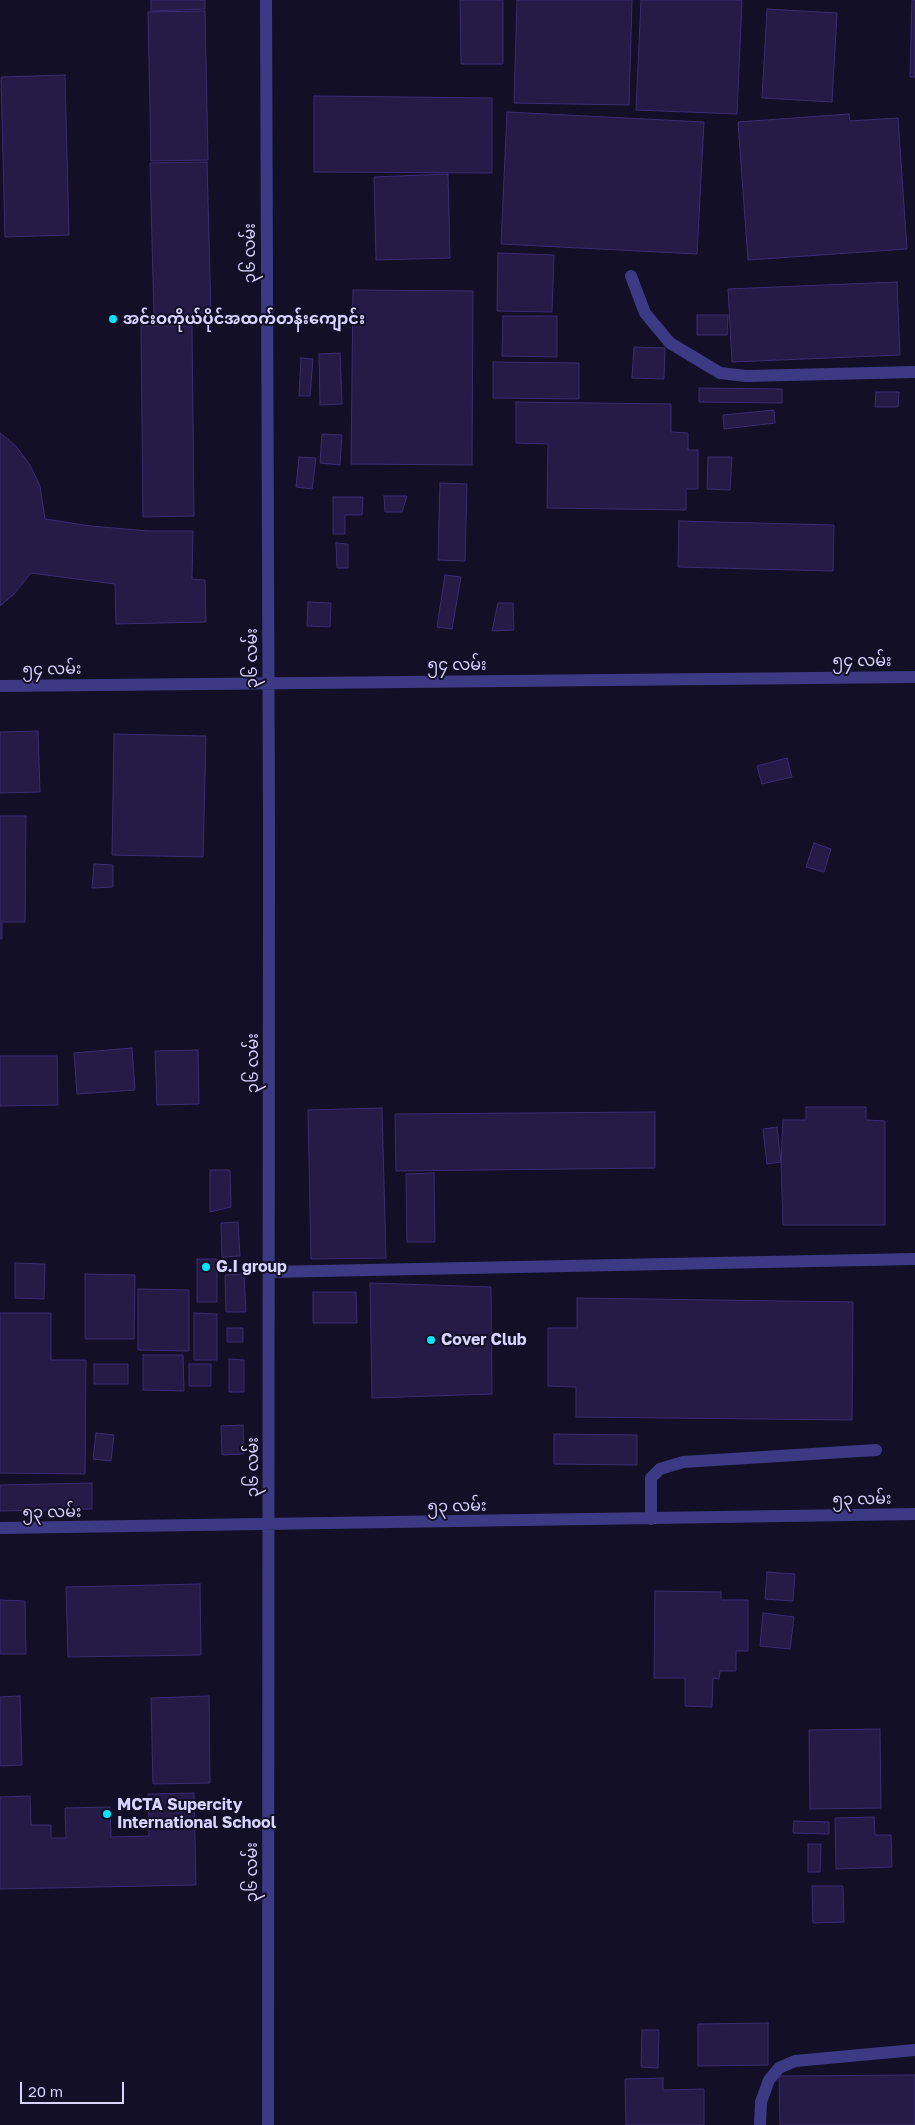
<!DOCTYPE html>
<html>
<head>
<meta charset="utf-8">
<style>
	body { margin:0 }
	#map { position:relative; width:915px; height:2125px; overflow:hidden; background:#130f26; font-family:"Golos Text",sans-serif }
	canvas { display:block }
	.scale { position:absolute; left:20px; top:2082px; width:104px; height:22px; box-sizing:border-box; border:2px solid #d9d4ff; border-top:0; padding-left:6px; font-size:15px; line-height:18px; white-space:nowrap; color:#d9d4ff; -webkit-text-stroke:4px #130f26; paint-order:stroke }
</style>
</head>
<body>
<div id="map">
<canvas width="915" height="2125"></canvas>
<div class="scale">20 m</div>
</div>
<script>
const g = document.querySelector('canvas').getContext('2d');
g.lineJoin = 'round';
function fill(path, color) {
  g.fillStyle = color;
  g.fill(path, 'evenodd');
}
function shape(rows) {
  const path = new Path2D();
  for (const r of rows) {
    path.moveTo(r[0], r[1]);
    for (let i = 2; i < r.length; i += 2) path.lineTo(r[i], r[i + 1]);
  }
  return path;
}
function stroke(path, color, width, dash) {
  g.strokeStyle = color;
  g.lineWidth = width;
  g.lineCap = dash ? 'butt' : 'round';
  g.setLineDash(dash || []);
  g.stroke(path);
}
function label(font, color, halo, rows, align = 'center') {
  g.font = font + ' "Golos Text","Noto Sans Myanmar",sans-serif';
  g.lineWidth = 4;
  g.setLineDash([]);
  g.textBaseline = 'middle';
  g.strokeStyle = halo;
  g.fillStyle = color;
  for (const [text, x, y, turn = 0] of rows) {
    g.save();
    g.translate(x, y);
    g.rotate((+turn || 0) * Math.PI / 180);
    g.textAlign = isNaN(turn) ? turn : align;
    if (halo) g.strokeText(text, 0, 0);
    g.fillText(text, 0, 0);
    g.restore();
  }
}
const building = shape([
	[151,0,205,0,205,9,151,11,151,0],
	[460,0,503,0,503,64,461,64,460,0],
	[517,0,632,0,629,105,514,103,517,0],
	[641,0,742,0,737,114,636,110,641,0],
	[912,0,915,0,915,77,910,77,912,0],
	[767,9,837,13,832,102,762,98,767,9],
	[205,11,208,160,151,161,148,12,205,11],
	[65,75,69,235,5,237,1,77,65,75],
	[314,96,492,98,492,173,314,172,314,96],
	[507,112,704,122,697,254,501,244,507,112],
	[849,114,850,121,898,118,907,249,748,260,738,122,849,114],
	[207,162,211,316,154,317,150,163,207,162],
	[448,174,450,258,376,260,374,177,448,174],
	[498,253,554,255,552,312,497,311,498,253],
	[897,282,900,355,732,362,728,289,897,282],
	[353,290,473,291,472,465,351,464,353,290],
	[697,315,728,315,727,335,697,335,697,315],
	[503,316,557,316,557,357,502,356,503,316],
	[141,326,192,326,194,516,143,517,141,326],
	[634,347,665,348,664,379,632,378,634,347],
	[340,353,342,404,320,405,319,354,340,353],
	[301,358,313,359,310,396,299,396,301,358],
	[493,362,579,363,579,399,493,398,493,362],
	[699,388,782,389,782,403,699,402,699,388],
	[876,392,899,392,898,407,875,407,876,392],
	[516,402,671,404,671,432,688,433,688,450,698,450,698,489,686,489,686,510,547,508,548,444,516,443,516,402],
	[774,410,775,423,724,429,723,415,774,410],
	[0,433,16,446,30,465,40,486,45,519,91,526,148,531,193,531,192,579,205,580,206,622,116,624,115,584,31,573,14,594,0,606,0,433],
	[322,434,342,435,340,465,320,463,322,434],
	[299,457,316,458,312,489,296,487,299,457],
	[708,457,732,457,730,490,707,489,708,457],
	[440,483,467,484,465,561,438,560,440,483],
	[384,496,407,496,402,512,385,512,384,496],
	[333,497,363,497,362,515,345,515,345,534,333,534,333,497],
	[679,521,834,525,833,571,678,567,679,521],
	[336,543,348,544,348,568,337,568,336,543],
	[445,575,461,577,452,629,437,627,445,575],
	[308,602,331,603,330,627,307,626,308,602],
	[498,603,513,603,514,630,492,631,498,603],
	[38,731,40,792,0,793,0,732,38,731],
	[114,734,206,736,203,857,112,855,114,734],
	[787,758,792,777,762,784,757,766,787,758],
	[0,816,26,816,25,922,2,922,2,939,0,939,0,816],
	[814,843,831,849,824,872,806,867,814,843],
	[94,864,113,865,113,887,92,888,94,864],
	[132,1048,135,1090,77,1094,74,1053,132,1048],
	[198,1050,199,1104,157,1105,155,1051,198,1050],
	[0,1056,57,1056,58,1105,0,1106,0,1056],
	[806,1107,866,1107,866,1120,885,1121,885,1225,783,1225,781,1162,783,1120,806,1120,806,1107],
	[382,1108,386,1258,311,1259,308,1110,382,1108],
	[655,1112,655,1168,396,1171,395,1114,655,1112],
	[777,1127,781,1162,767,1164,763,1129,777,1127],
	[210,1170,230,1170,231,1207,210,1212,210,1170],
	[434,1173,435,1242,407,1242,406,1174,434,1173],
	[238,1222,240,1256,222,1257,221,1223,238,1222],
	[197,1259,217,1259,217,1302,197,1302,197,1259],
	[15,1263,45,1264,44,1299,15,1298,15,1263],
	[85,1274,135,1275,134,1339,85,1339,85,1274],
	[244,1274,246,1312,226,1312,225,1275,244,1274],
	[370,1283,491,1287,492,1394,372,1398,370,1283],
	[138,1289,189,1290,189,1351,138,1350,138,1289],
	[313,1292,356,1292,357,1323,313,1323,313,1292],
	[577,1298,853,1302,852,1420,576,1417,576,1387,548,1386,548,1328,577,1328,577,1298],
	[0,1313,51,1313,51,1360,86,1360,85,1474,0,1473,0,1313],
	[194,1313,217,1314,217,1360,194,1360,194,1313],
	[227,1328,243,1328,243,1342,227,1342,227,1328],
	[143,1355,183,1355,184,1391,143,1390,143,1355],
	[229,1359,244,1360,244,1392,229,1392,229,1359],
	[94,1364,128,1364,128,1384,94,1384,94,1364],
	[189,1364,211,1364,211,1386,189,1386,189,1364],
	[243,1425,244,1454,222,1455,221,1426,243,1425],
	[96,1433,114,1435,111,1461,93,1459,96,1433],
	[554,1434,637,1435,637,1465,554,1464,554,1434],
	[92,1483,92,1509,0,1511,0,1485,92,1483],
	[767,1572,795,1574,793,1601,765,1599,767,1572],
	[200,1584,201,1655,68,1657,66,1587,200,1584],
	[655,1591,721,1592,721,1600,748,1600,748,1651,736,1651,736,1671,720,1671,719,1679,713,1678,712,1707,685,1706,685,1678,654,1678,655,1591],
	[0,1600,25,1601,26,1654,0,1654,0,1600],
	[763,1613,794,1617,790,1649,760,1646,763,1613],
	[20,1696,22,1765,0,1766,0,1697,20,1696],
	[209,1696,210,1783,153,1784,151,1698,209,1696],
	[880,1729,881,1808,810,1809,809,1730,880,1729],
	[194,1793,196,1885,0,1889,0,1797,30,1796,31,1825,51,1825,51,1838,66,1838,65,1808,110,1807,111,1837,149,1836,148,1794,194,1793],
	[874,1817,875,1835,891,1835,892,1867,836,1869,835,1818,874,1817],
	[794,1821,829,1822,829,1834,793,1833,794,1821],
	[808,1844,821,1844,820,1872,808,1872,808,1844],
	[812,1886,843,1886,844,1922,813,1923,812,1886],
	[768,2023,768,2065,698,2066,698,2024,768,2023],
	[642,2030,659,2030,658,2068,641,2067,642,2030],
	[915,2075,915,2125,780,2125,779,2076,915,2075],
	[663,2078,663,2090,704,2089,704,2125,626,2125,625,2079,663,2078]
]);
fill(building, '#241b47');
stroke(building, '#3b2d73', 1);
stroke(shape([
	[266,0,269,828,268,2125],
	[631,276,645,313,670,343,720,373,746,376,915,372],
	[0,686,915,677],
	[269,1272,915,1259],
	[651,1519,651,1478,660,1469,683,1462,876,1450],
	[0,1528,915,1514],
	[760,2125,761,2102,769,2080,779,2068,795,2061,915,2050]
]), '#3d3a85', 12);
for (const [x, y, r, color] of [
	[113,319,5,"#00e5ff"],
	[206,1267,5,"#00e5ff"],
	[431,1340,5,"#00e5ff"],
	[107,1814,5,"#00e5ff"]
]) {
  const dot = new Path2D();
  dot.arc(x, y, r, 0, 2 * Math.PI);
  g.fillStyle = color;
  g.fill(dot);
  stroke(dot, '#130f26', 2);
}
label('16px', '#d9d4ff', '#130f26', [
	["၃၆ လမ်း",250,253,-90],
	["၃၆ လမ်း",252,658,-90],
	["၅၄ လမ်း",862,661],
	["၅၄ လမ်း",457,665],
	["၅၄ လမ်း",52,669,-1],
	["၃၆ လမ်း",253,1063,-90],
	["၃၆ လမ်း",253,1467,-90],
	["၅၃ လမ်း",862,1499,-1],
	["၅၃ လမ်း",457,1506,-1],
	["၅၃ လမ်း",52,1512,-1],
	["၃၆ လမ်း",252,1872,-90]
]);
label('bold 16px', '#d9d4ff', '#130f26', [
	["အင်းဝကိုယ်ပိုင်အထက်တန်းကျောင်း",123,319],
	["G.I group",216,1267],
	["Cover Club",441,1340],
	["MCTA Supercity",117,1805],
	["International School",117,1823]
], 'left');
</script>
</body>
</html>
